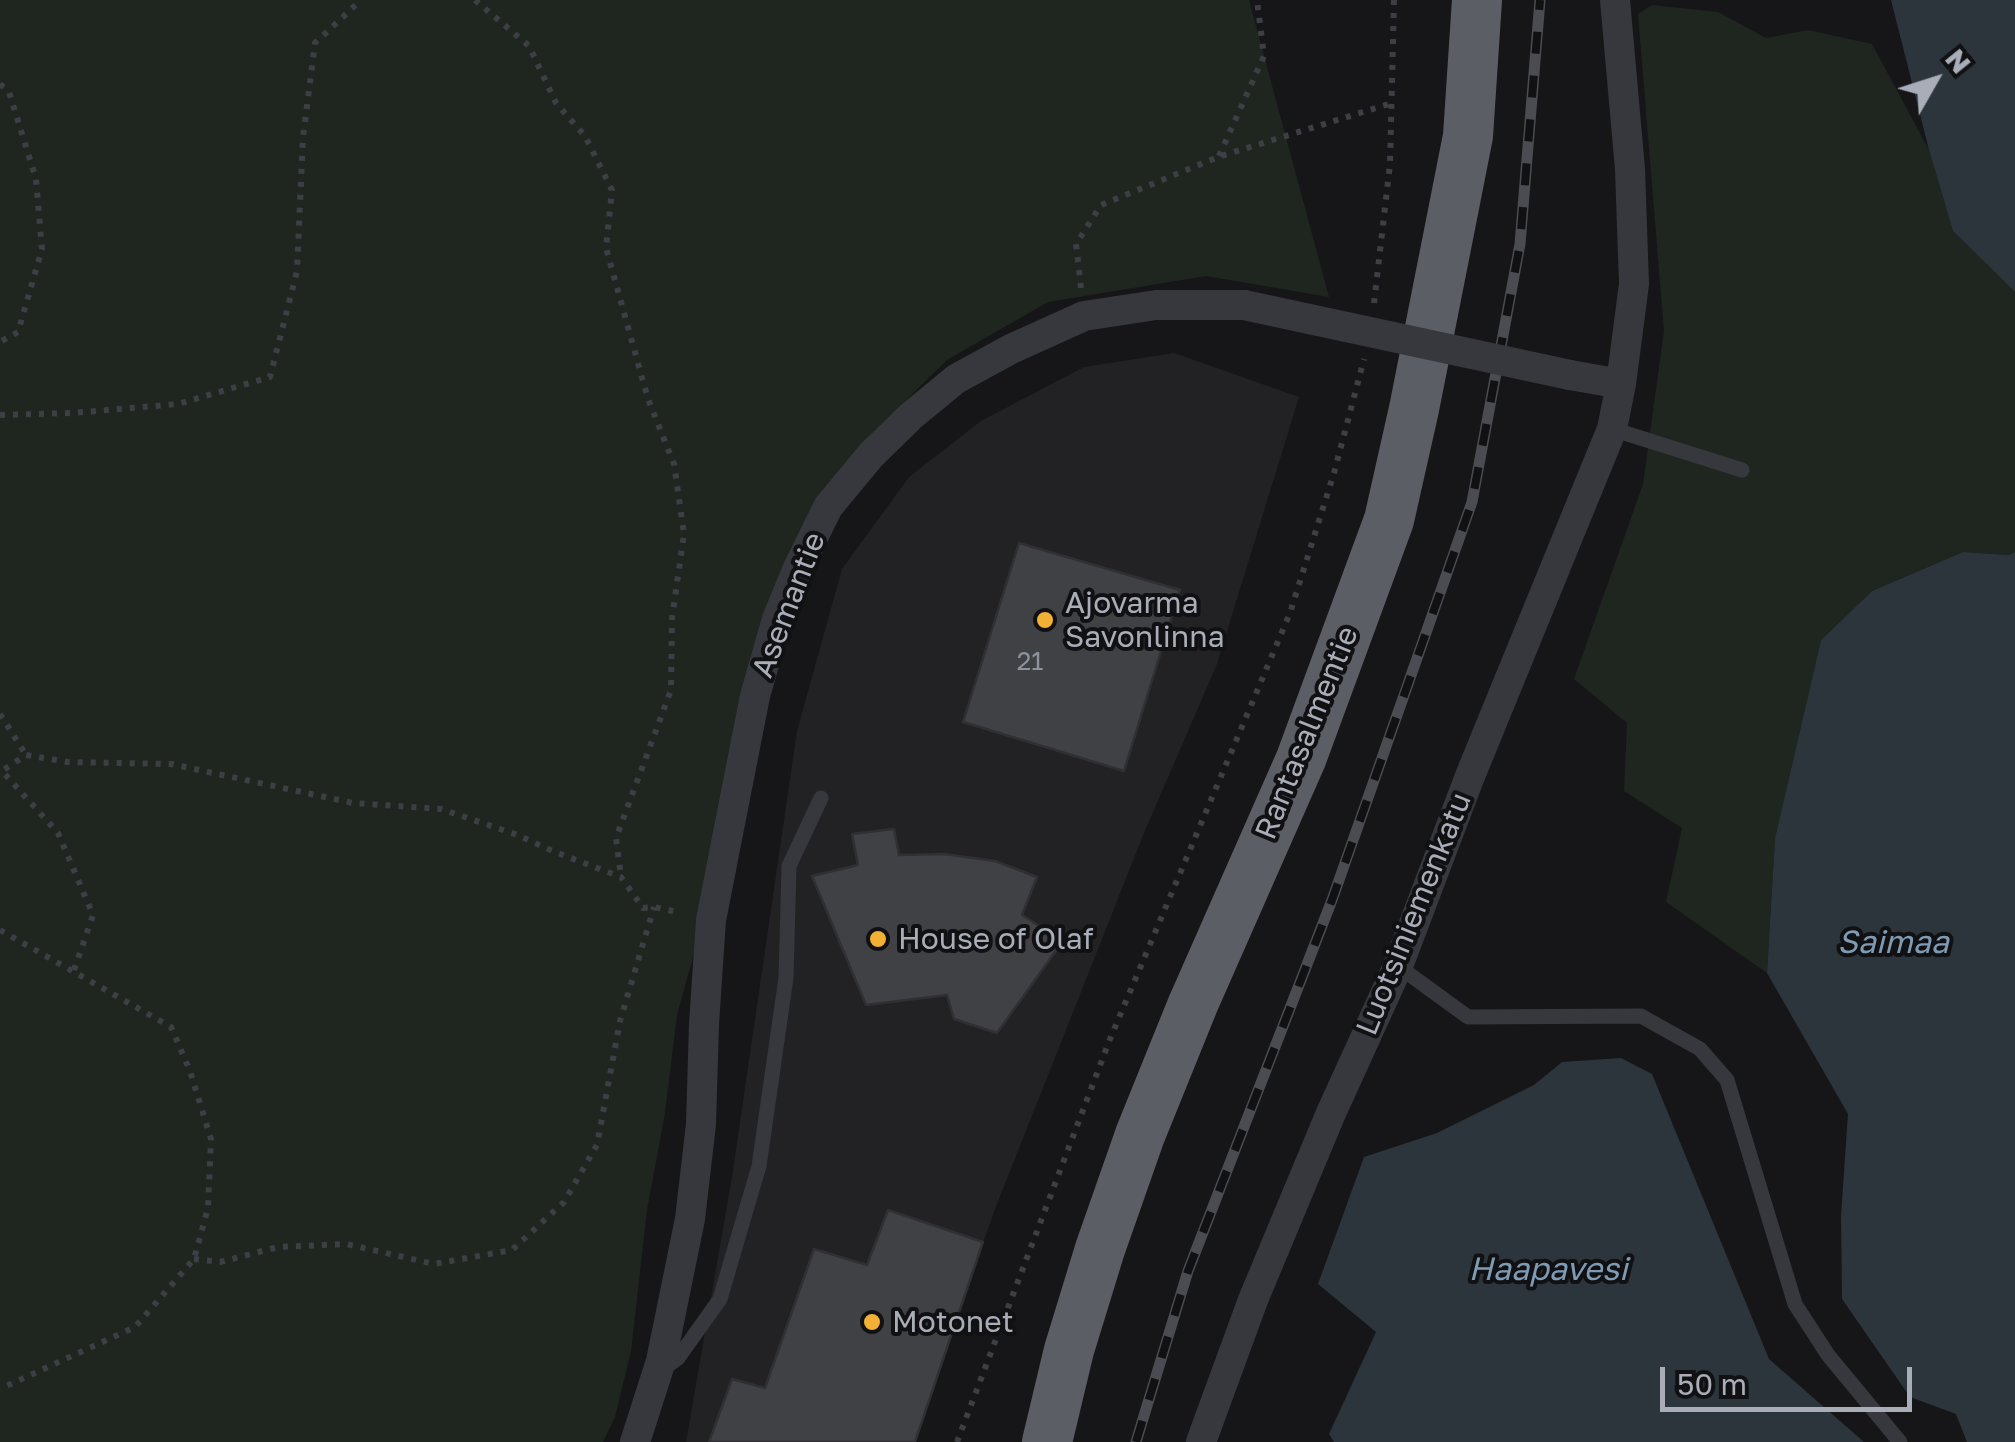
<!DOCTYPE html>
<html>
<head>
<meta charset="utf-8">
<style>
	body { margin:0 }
	#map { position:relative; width:2015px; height:1442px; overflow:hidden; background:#161618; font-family:"Golos Text",sans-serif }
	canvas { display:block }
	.north { position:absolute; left:1885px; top:30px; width:100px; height:100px; -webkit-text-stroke:8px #111113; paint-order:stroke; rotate:51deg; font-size:28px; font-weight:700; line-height:40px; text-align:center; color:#a8adb8 }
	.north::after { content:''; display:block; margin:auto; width:35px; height:45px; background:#a8adb8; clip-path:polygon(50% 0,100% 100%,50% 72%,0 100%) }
	.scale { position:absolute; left:1660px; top:1367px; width:252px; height:45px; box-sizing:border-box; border:5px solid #a8adb8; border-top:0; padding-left:12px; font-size:30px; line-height:35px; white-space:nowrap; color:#a8adb8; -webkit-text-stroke:8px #111113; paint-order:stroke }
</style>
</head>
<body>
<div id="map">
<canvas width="2015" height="1442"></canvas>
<div class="north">N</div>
<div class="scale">50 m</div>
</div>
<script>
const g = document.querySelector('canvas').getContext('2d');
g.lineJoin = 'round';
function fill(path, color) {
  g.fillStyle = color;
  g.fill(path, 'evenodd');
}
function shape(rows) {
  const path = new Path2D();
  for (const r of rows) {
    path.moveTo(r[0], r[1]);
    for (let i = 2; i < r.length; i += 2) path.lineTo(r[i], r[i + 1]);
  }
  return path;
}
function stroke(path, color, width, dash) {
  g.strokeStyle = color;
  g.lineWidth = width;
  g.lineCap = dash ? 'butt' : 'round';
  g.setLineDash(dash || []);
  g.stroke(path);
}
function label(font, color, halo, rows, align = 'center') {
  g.font = font + ' "Golos Text",sans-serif';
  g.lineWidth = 8;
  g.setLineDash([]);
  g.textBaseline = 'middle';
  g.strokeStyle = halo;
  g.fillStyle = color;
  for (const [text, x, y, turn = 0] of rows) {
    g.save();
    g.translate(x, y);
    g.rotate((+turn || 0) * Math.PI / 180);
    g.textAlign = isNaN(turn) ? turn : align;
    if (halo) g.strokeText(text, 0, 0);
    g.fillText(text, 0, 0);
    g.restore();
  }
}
fill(shape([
	[1174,353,1299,397,1217,664,1144,833,995,1209,912,1442,686,1442,732,1177,797,731,842,569,909,477,981,421,1084,367]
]), '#222225');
fill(shape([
	[0,0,1249,0,1329,297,1206,276,1048,302,947,360,869,436,820,497,677,1015,665,1113,647,1210,631,1351,615,1417,603,1442,0,1442],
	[1652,5,1718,12,1766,38,1808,30,1872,44,1929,150,1953,231,2015,292,2015,552,2009,555,1963,552,1872,591,1821,640,1775,838,1767,973,1666,902,1682,828,1624,791,1627,723,1574,679,1643,484,1664,331,1638,14]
]), '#1e261f');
fill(shape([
	[1891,0,2015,0,2015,292,1953,231,1929,150],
	[1963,552,2009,555,2015,552,2015,1442,1967,1442,1956,1414,1910,1397,1842,1299,1841,1216,1848,1114,1767,973,1775,838,1821,640,1872,591],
	[1621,1058,1652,1074,1769,1359,1864,1442,1334,1442,1329,1434,1376,1332,1318,1284,1364,1157,1437,1133,1534,1085,1562,1062]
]), '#2c353c');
const building = shape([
	[1019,543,1180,590,1124,771,963,722,1019,543],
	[894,829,899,855,944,854,995,861,1037,877,1022,915,1063,941,997,1033,954,1019,947,995,866,1005,812,876,858,865,852,834,894,829],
	[888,1210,983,1242,915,1442,709,1442,732,1379,765,1388,814,1249,867,1265,888,1210]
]);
fill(building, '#404145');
stroke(building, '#303034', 2.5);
stroke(shape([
	[475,0,529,46,556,103,585,136,612,190,606,248,648,399,674,464,684,534,672,618,671,690,616,838,621,877],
	[0,84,9,92,36,179,42,249,18,332,0,342],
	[1219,156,1264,56,1257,0],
	[1081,288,1076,244,1101,205,1218,157,1392,103],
	[1374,303,1390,164,1394,0],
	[0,415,72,413,178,404,270,377,297,271,303,137,315,43,361,0],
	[0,714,26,755],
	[0,930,171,1027,190,1071,211,1139,208,1208,194,1259,135,1327,0,1389],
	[74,970,93,915,58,833,2,771,26,755,68,762,171,764,353,803,441,809,515,834,555,852,621,877,643,908,654,907,681,913],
	[194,1259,220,1262,278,1247,346,1244,434,1264,512,1250,564,1202,597,1145,620,1021,654,907],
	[957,1442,1110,1039,1290,613,1334,473,1364,359]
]), '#3d3f44', 6, [5, 8]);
stroke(shape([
	[1612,429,1742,470],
	[1398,966,1468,1017,1641,1016,1700,1049,1727,1080,1795,1304,1828,1355,1900,1442],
	[661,1361,670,1364,678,1358,720,1299,759,1166,786,978,789,866,821,798]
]), '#37383d', 15);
stroke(shape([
	[1570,375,1621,384],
	[635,1442,661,1361,690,1219,701,1124,704,1024,711,920,755,696,777,619,798,568,828,507,871,455,911,416,956,379,1011,349,1084,316,1156,305,1244,305],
	[1201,1442,1253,1300,1331,1113,1398,966,1470,776,1612,429,1621,384,1634,284,1630,169,1615,0]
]), '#37383d', 30);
stroke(shape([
	[1047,1442,1069,1350,1100,1249,1140,1135,1193,1004,1301,759,1389,520,1414,409,1468,136,1477,0]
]), '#5b5e65', 50);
const rail = shape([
	[1136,1442,1188,1271,1332,900,1472,502,1520,244,1540,0]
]);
stroke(rail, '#4a4c52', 11);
stroke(rail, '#111113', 8, [22]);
stroke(shape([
	[1244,305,1570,375]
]), '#37383d', 30);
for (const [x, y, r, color] of [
	[1045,620,10,"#f2b134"],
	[878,939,10,"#f2b134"],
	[872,1322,10,"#f2b134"]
]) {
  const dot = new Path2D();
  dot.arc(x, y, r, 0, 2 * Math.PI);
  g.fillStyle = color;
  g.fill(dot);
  stroke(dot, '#111113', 4);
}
label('25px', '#8e929b', null, [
	["21",1030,662]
]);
label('30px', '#a8adb8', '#111113', [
	["Ajovarma",1065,603],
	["Savonlinna",1065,637],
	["House of Olaf",898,939],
	["Motonet",892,1322]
], 'left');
label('30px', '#a8adb8', '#111113', [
	["Asemantie",789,605,-69],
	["Rantasalmentie",1307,733,-68],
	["Luotsiniemenkatu",1414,914,-68]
]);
label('italic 32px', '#7f9bb3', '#111113', [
	["Saimaa",1893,943],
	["Haapavesi",1548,1270]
]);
</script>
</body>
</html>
